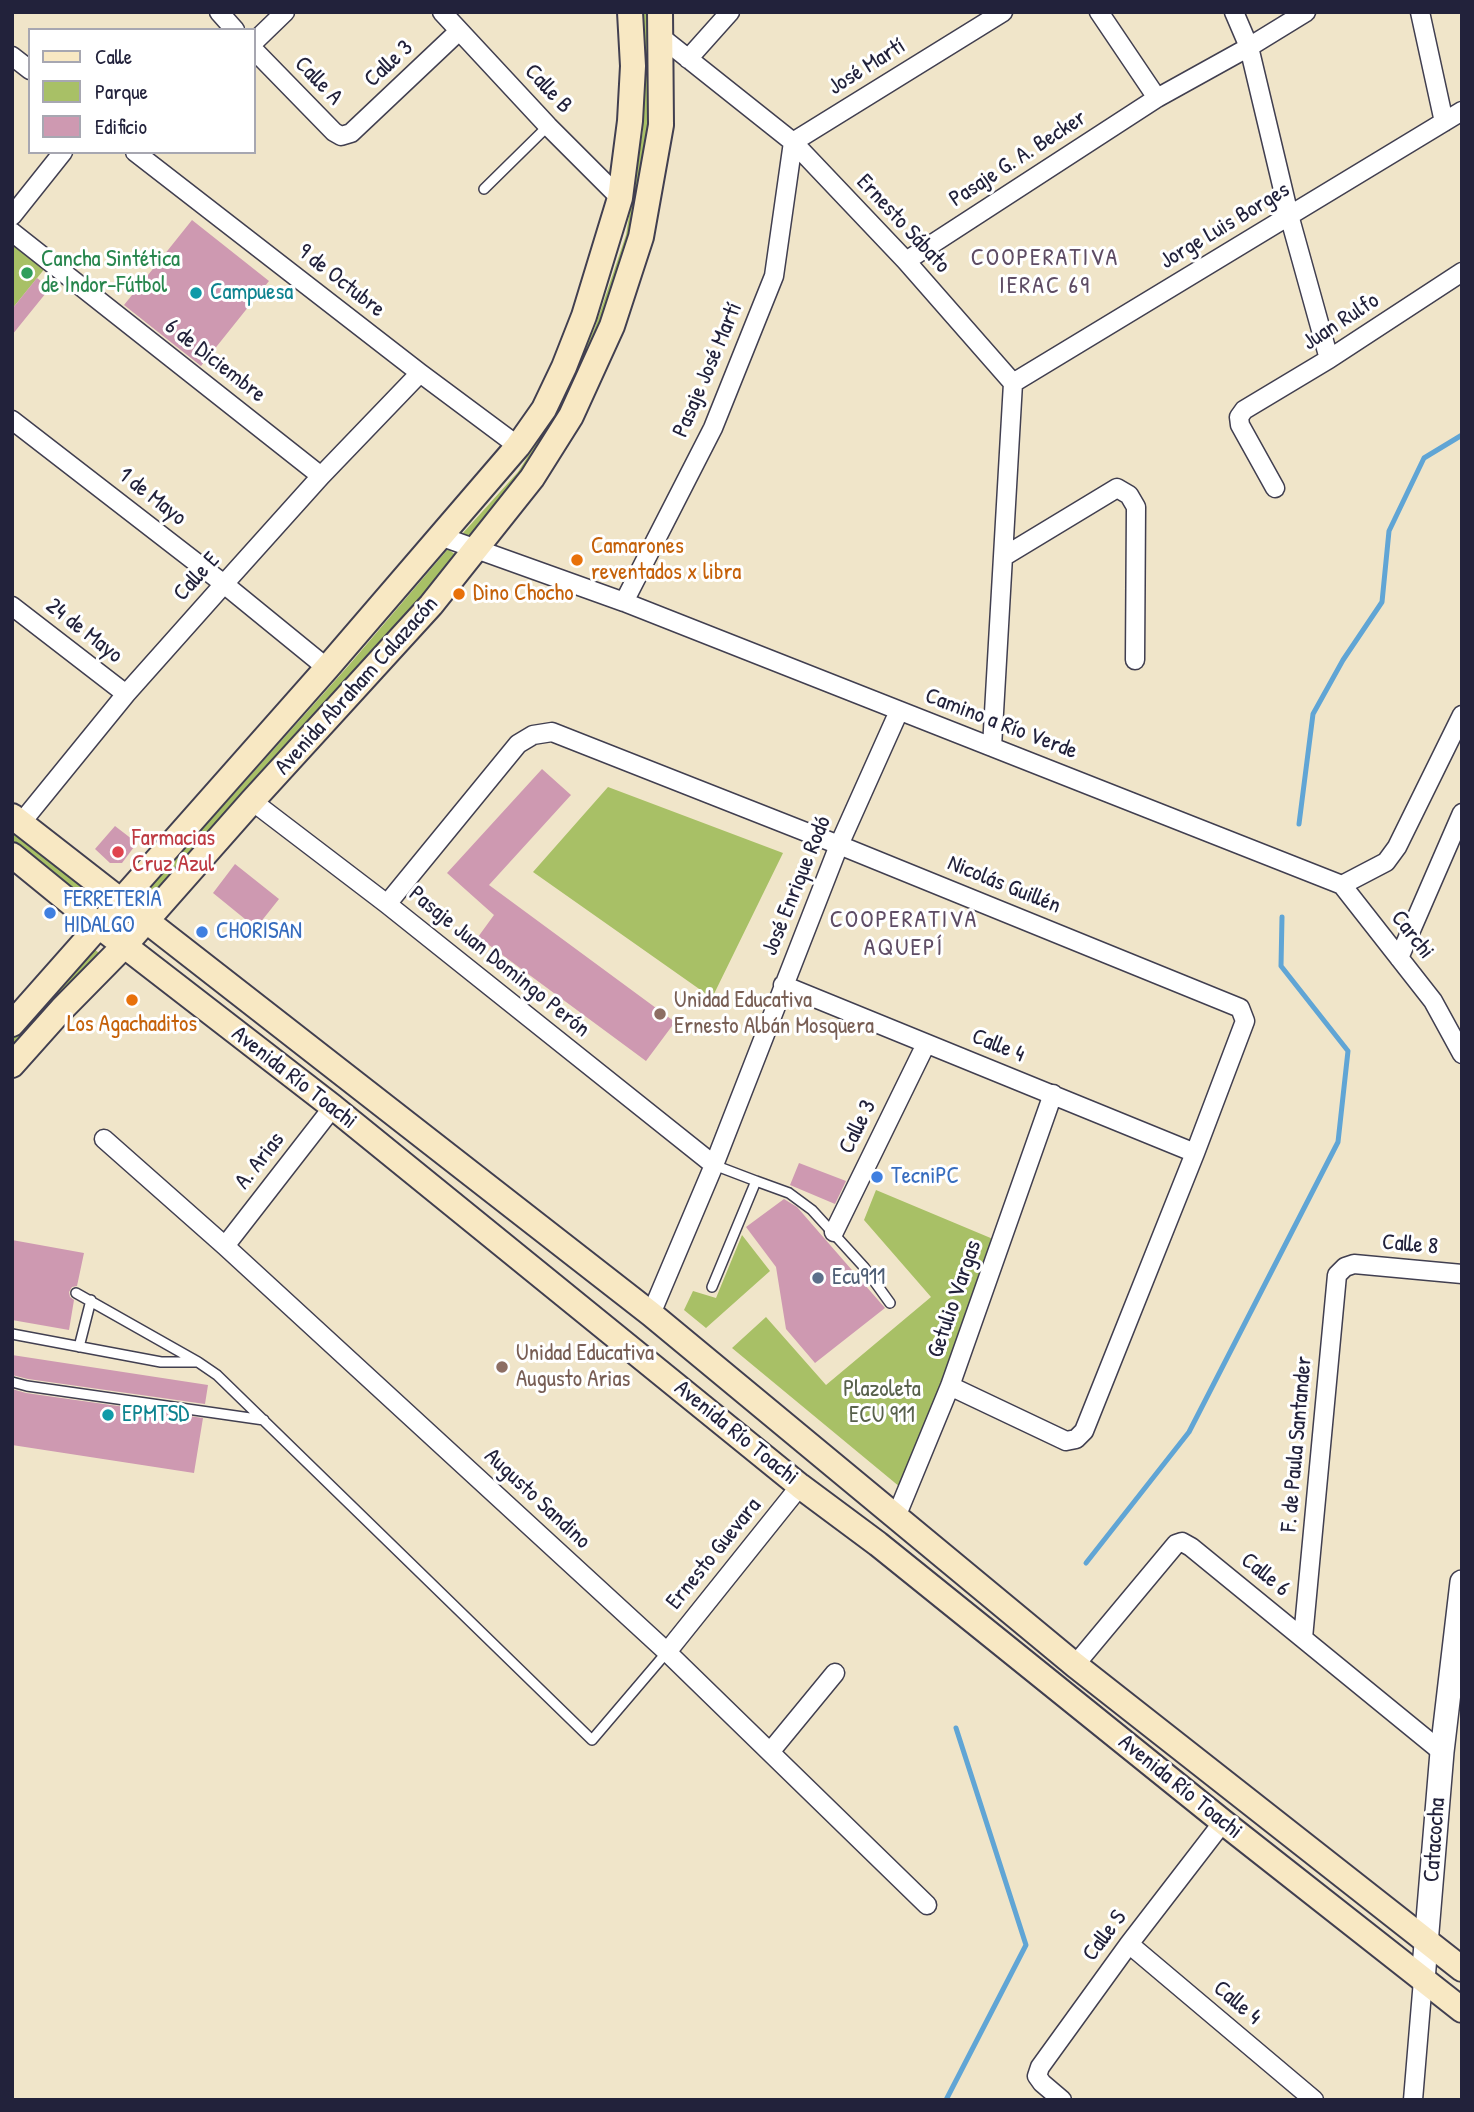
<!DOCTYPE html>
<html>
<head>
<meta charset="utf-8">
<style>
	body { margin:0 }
	#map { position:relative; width:1474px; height:2112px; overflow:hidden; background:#f0e5c9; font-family:"Patrick Hand",sans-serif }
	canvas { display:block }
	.frame { position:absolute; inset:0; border:14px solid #22223b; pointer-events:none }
	.legend { position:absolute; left:28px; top:28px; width:228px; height:126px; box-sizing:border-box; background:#fff; border:2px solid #a7a7b1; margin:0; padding:9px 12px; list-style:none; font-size:21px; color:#22223b }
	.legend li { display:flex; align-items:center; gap:14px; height:35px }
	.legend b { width:35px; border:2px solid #a7a7b1 }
</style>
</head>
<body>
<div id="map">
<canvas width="1474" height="2112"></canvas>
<div class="frame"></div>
<ul class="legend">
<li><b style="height:9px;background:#f8e8c3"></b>Calle</li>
<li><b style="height:19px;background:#a8c066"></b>Parque</li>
<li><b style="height:19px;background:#ce99b1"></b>Edificio</li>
</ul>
</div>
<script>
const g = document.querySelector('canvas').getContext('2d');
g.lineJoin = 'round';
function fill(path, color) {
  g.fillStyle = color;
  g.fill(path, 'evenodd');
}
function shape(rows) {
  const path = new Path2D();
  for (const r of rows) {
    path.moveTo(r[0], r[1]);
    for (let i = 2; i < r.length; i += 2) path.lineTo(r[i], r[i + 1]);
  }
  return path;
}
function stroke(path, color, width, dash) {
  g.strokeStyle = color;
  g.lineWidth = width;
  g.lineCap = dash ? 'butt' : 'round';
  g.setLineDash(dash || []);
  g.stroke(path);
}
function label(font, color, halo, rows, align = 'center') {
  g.font = font + ' "Patrick Hand",sans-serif';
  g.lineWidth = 6;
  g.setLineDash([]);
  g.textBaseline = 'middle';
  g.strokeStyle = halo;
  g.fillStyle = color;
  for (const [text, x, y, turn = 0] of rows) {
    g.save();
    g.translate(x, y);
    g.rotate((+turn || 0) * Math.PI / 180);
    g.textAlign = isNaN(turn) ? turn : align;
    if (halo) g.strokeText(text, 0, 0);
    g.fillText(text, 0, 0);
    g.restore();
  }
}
fill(shape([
	[637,12,649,12,655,129,637,238,568,416,474,540,463,533,518,472,557,410,595,327,626,235,643,130,641,45],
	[12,240,46,267,12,309],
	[448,549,457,556,156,895,149,889,349,665],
	[608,787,783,853,712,998,533,872],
	[12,830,95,897,90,902,12,842],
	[92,947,99,953,12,1051,12,1039],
	[876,1190,993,1239,906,1492,732,1348,766,1317,826,1385,931,1297,864,1220],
	[742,1235,770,1271,706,1328,684,1310,693,1291,716,1298]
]), '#a8c066');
stroke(shape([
	[1299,824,1313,714,1343,660,1382,602,1389,531,1424,458,1462,435],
	[1086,1563,1189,1432,1338,1142,1348,1051,1281,966,1282,917],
	[946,2100,1026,1945,956,1728]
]), '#60a5d5', 5);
fill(shape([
	[192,220,269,281,201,366,124,305],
	[37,278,50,288,12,335,12,309],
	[542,769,571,795,489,885,675,1022,646,1061,478,937,494,915,447,873],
	[115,826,137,843,122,863,110,863,95,849],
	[235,864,279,899,256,928,213,893],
	[799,1163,846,1181,835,1204,790,1185],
	[784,1199,797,1207,885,1308,815,1363,786,1329,776,1267,746,1227],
	[12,1240,84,1253,77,1286,72,1287,69,1292,70,1297,74,1300,69,1330,12,1320],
	[12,1355,208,1385,205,1404,28,1379,12,1375],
	[12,1389,26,1393,203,1418,194,1473,12,1445]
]), '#ce99b1');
const service = shape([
	[484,189,548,126],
	[756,1181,789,1193,812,1210,864,1267,890,1303],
	[712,1287,756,1181,714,1165],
	[76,1293,198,1362,217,1375,592,1740,667,1652],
	[12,1334,161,1362,197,1362],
	[79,1347,91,1300],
	[12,1382,27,1386,264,1420]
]);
const minor = shape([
	[219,12,235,30],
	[442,12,548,126,620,198],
	[1099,12,1157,98],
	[1234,12,1249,47,1289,215,1329,359],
	[1420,12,1444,122],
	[661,37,793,142,906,261,1013,383,992,747],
	[254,42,285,12],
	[254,50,334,132,341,136,351,133,459,31],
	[12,56,30,70],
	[688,59,730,12],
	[135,152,420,373,518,446],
	[12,216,63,152],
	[12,232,321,476],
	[906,261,1157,98,1249,47,1306,12],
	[1013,383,1462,111],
	[12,420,224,584,327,668],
	[1275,488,1240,425,1239,417,1244,410,1329,359,1462,272],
	[440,536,624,602,1342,885,1386,862,1397,847,1462,715],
	[1003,557,1117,488,1129,495,1136,507,1135,660],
	[624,602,713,428,774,276,793,142,1003,12],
	[12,606,126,694],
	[252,801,387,904,714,1165],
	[21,823,126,694,224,584,321,476,420,373],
	[1342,885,1433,1001,1462,1054],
	[387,904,518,744,533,735,552,732,839,845,1240,1008,1245,1021,1195,1153,1084,1431,1076,1439,1066,1441,950,1386],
	[1399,958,1462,813],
	[783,985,1195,1153],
	[104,1139,225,1246,667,1652,927,1905],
	[834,1232,926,1044],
	[225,1246,333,1107],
	[651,1314,714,1165,839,845,899,711],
	[896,1517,950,1386,1053,1094],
	[1303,1638,1337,1275,1345,1267,1354,1264,1462,1274],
	[667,1652,800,1486],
	[1075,1665,1176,1544,1182,1542,1191,1547,1442,1752],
	[770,1752,835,1673],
	[1129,1944,1314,2100],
	[1062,2100,1042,2083,1037,2076,1040,2067,1129,1944,1223,1822],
	[1413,2100,1423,1980]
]);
const tertiary = shape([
	[1423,1980,1442,1752,1462,1582]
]);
const secondary = shape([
	[12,816,651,1314,1075,1665,1462,1969],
	[12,855,99,926,333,1107,800,1486,878,1544,1223,1822,1462,2010],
	[12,1024,327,668,518,446,544,409,564,367,584,316,620,198,630,121,633,66,630,12],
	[12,1065,62,1009,124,946,252,801,431,605,532,478,571,416,612,326,641,237,661,125,660,12]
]);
stroke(service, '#413f50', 12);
stroke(minor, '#413f50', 21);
stroke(tertiary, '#413f50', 26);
stroke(secondary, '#413f50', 28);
stroke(service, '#fff', 9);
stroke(minor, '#fff', 18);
stroke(tertiary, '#fff', 23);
stroke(secondary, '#f8e8c3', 24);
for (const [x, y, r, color] of [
	[27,273,7,"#2e9e5b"],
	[196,293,7,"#0f9aa8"],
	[577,560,7,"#e8710a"],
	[459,594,7,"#e8710a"],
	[118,852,7,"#e0444e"],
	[50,913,7,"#3f7fe0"],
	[202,932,7,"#3f7fe0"],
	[132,1000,7,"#e8710a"],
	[660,1014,7,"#8d6e63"],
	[877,1177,7,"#3f7fe0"],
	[818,1278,7,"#5c6f8a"],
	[502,1367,7,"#8d6e63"],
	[108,1415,7,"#0f9aa8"]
]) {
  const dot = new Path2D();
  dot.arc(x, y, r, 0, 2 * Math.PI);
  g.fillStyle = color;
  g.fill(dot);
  stroke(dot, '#fff', 2.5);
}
label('23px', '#22223b', '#fff', [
	["Calle 3",389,64,-43],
	["José Martí",867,67,-32],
	["Calle A",318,81,46],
	["Calle B",548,89,47],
	["Pasaje G. A. Becker",1018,159,-33],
	["Ernesto Sábato",903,224,47],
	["Jorge Luis Borges",1225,226,-31],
	["9 de Octubre",341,281,38],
	["Juan Rulfo",1341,322,-33],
	["6 de Diciembre",215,361,38],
	["Pasaje José Martí",708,370,-67],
	["1 de Mayo",152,497,38],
	["Calle E",197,577,-48],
	["24 de Mayo",84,631,38],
	["Avenida Abraham Calazacón",357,686,-48],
	["Camino a Río Verde",1001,724,21],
	["Nicolás Guillén",1004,885,22],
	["José Enrique Rodó",797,886,-68],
	["Carchi",1412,935,52],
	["Pasaje Juan Domingo Perón",499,962,39],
	["Calle 4",998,1046,22],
	["Avenida Río Toachi",294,1078,38],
	["Calle 3",858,1127,-64],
	["A. Arias",260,1161,-52],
	["Calle 8",1410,1245,5],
	["Getulio Vargas",955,1299,-71],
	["Avenida Río Toachi",736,1433,39],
	["F. de Paula Santander",1297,1444,-85],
	["Augusto Sandino",537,1499,43],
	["Ernesto Guevara",714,1554,-51],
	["Calle 6",1265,1575,39],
	["Avenida Río Toachi",1180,1787,39],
	["Catacocha",1435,1840,-86],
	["Calle S",1105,1936,-53],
	["Calle 4",1237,2003,40]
]);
label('23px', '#27864d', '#fff', [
	["Cancha Sintética",41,260],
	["de Indor-Fútbol",41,286]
], 'left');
label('23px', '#0d838f', '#fff', [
	["Campuesa",210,293],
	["EPMTSD",122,1415]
], 'left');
label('23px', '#c56008', '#fff', [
	["Camarones",591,547],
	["reventados x libra",591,573],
	["Dino Chocho",473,594],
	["Los Agachaditos",132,1025,"center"]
], 'left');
label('23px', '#be3a42', '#fff', [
	["Farmacias",132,839],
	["Cruz Azul",132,865]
], 'left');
label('23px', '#366cbe', '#fff', [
	["FERRETERIA",64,900],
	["HIDALGO",64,926],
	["CHORISAN",216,932],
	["TecniPC",891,1177]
], 'left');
label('23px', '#785e54', '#fff', [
	["Unidad Educativa",674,1001],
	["Ernesto Albán Mosquera",674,1027],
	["Unidad Educativa",516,1354],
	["Augusto Arias",516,1380]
], 'left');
label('23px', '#4e5e75', '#fff', [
	["Ecu911",832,1278]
], 'left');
label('23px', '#58614c', '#fff', [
	["Plazoleta",882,1390],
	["ECU 911",882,1416]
]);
g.letterSpacing = '2px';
label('24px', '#5e4c64', '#fff', [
	["COOPERATIVA",1045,259],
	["IERAC 69",1045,287],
	["COOPERATIVA",904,921],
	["AQUEPÍ",904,949]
]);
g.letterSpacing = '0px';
</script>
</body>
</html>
